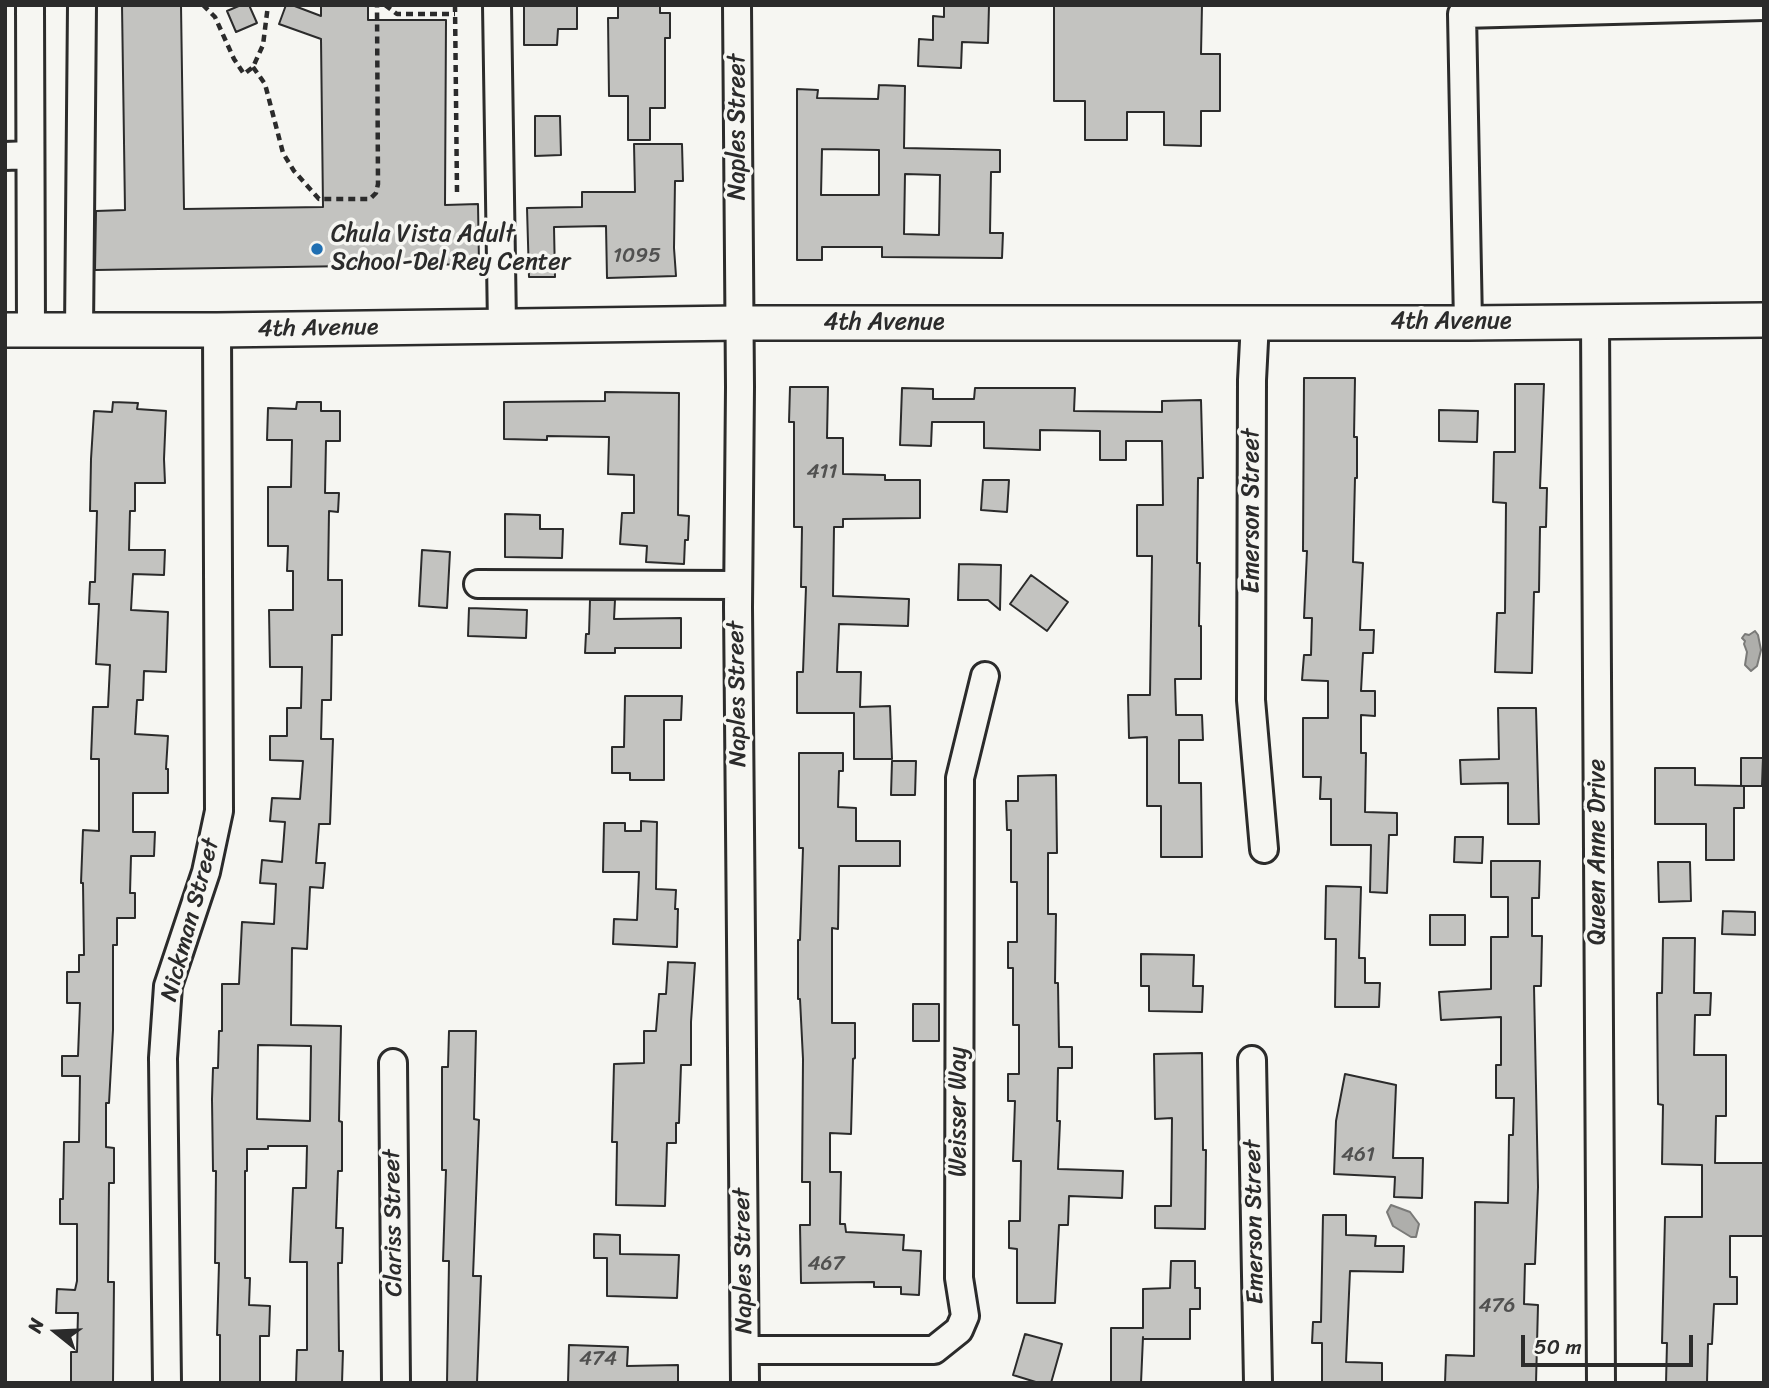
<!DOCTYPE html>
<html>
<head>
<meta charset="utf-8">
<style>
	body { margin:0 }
	#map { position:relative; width:1769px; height:1388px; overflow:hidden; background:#f6f6f2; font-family:Sriracha,sans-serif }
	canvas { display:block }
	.frame { position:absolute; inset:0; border:7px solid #2b2b2b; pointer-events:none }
	.north { position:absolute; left:21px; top:1297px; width:70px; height:70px; -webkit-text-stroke:5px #f6f6f2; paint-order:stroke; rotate:288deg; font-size:19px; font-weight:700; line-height:28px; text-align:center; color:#2b2b2b }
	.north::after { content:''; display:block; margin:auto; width:24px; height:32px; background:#2b2b2b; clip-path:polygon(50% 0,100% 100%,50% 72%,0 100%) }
	.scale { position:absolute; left:1521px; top:1335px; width:172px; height:32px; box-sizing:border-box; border:4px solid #2b2b2b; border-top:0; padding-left:9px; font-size:21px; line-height:24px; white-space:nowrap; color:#2b2b2b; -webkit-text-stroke:5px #f6f6f2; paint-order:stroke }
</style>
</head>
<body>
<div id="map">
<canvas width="1769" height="1388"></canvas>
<div class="frame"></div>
<div class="north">N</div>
<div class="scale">50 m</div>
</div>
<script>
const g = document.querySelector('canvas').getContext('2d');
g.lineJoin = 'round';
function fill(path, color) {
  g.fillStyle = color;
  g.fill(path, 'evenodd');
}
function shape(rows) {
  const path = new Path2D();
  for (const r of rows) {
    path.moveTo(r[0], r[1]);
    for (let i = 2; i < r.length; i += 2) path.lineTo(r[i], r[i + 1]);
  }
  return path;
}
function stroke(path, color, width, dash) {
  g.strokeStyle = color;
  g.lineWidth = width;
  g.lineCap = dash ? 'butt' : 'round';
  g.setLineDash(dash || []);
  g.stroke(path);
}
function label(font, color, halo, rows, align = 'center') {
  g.font = font + ' Sriracha,sans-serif';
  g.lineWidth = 7;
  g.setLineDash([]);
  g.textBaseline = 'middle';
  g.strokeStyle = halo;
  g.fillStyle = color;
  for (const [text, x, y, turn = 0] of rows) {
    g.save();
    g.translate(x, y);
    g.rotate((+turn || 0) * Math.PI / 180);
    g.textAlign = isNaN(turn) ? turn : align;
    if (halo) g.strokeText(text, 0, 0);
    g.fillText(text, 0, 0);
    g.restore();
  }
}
const water = shape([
	[1755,631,1758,635,1761,650,1757,666,1751,671,1745,665,1747,652,1744,644,1745,641,1742,638,1745,634,1749,635,1755,631],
	[1391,1205,1410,1212,1419,1224,1416,1237,1411,1237,1393,1226,1387,1212,1391,1205]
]);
fill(water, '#aeaeab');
stroke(water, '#7a7a78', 2);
const building = shape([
	[122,5,181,5,184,209,323,207,321,39,279,24,286,5,292,5,321,16,321,5,368,5,368,20,446,20,445,205,478,204,479,264,95,270,96,211,125,210,122,5],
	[241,5,249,5,257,23,236,32,227,11,241,5],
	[524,5,577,5,577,29,558,29,557,45,524,45,524,5],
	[618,5,660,5,660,13,670,13,670,38,665,38,665,108,650,108,650,140,628,140,628,96,609,96,608,18,618,18,618,5],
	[944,5,989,5,988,43,962,42,961,68,918,66,919,39,933,40,933,16,944,17,944,5],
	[1054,5,1202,5,1201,54,1220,54,1220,111,1201,111,1201,146,1164,145,1164,112,1127,112,1127,140,1085,140,1085,101,1054,101,1054,5],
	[879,85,905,86,904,148,1000,150,1000,172,991,172,990,233,1003,233,1002,258,882,257,882,247,822,247,822,260,797,260,797,89,818,90,817,98,878,99,879,85],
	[822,149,879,150,879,195,821,195,822,149],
	[905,174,940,175,939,235,904,234,905,174],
	[535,116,560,116,561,155,535,156,535,116],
	[634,144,682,144,683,181,675,181,674,248,676,276,607,278,606,226,554,227,555,277,529,277,527,208,582,207,582,192,635,192,634,144],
	[1304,378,1355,378,1354,437,1357,437,1357,478,1355,478,1353,562,1363,563,1360,630,1374,630,1373,653,1363,653,1361,691,1375,691,1375,716,1361,715,1361,753,1366,753,1365,812,1397,813,1397,835,1389,835,1387,893,1370,892,1371,845,1331,845,1331,799,1320,799,1321,777,1303,777,1303,718,1328,718,1328,681,1302,680,1304,655,1311,655,1312,618,1304,618,1307,551,1303,551,1304,378],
	[1515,384,1544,384,1540,488,1547,488,1546,527,1540,527,1539,592,1534,592,1532,673,1495,672,1497,613,1505,613,1506,503,1493,502,1494,452,1515,452,1515,384],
	[790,387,828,387,827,438,843,438,843,474,885,475,885,480,920,480,920,518,843,519,843,527,834,527,833,596,909,599,908,626,839,624,837,672,861,672,860,707,890,706,892,759,854,759,854,713,797,713,797,672,803,672,806,587,801,587,802,527,794,527,794,422,789,422,790,387],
	[902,388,933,389,933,399,974,399,975,388,1075,388,1074,411,1162,412,1162,401,1201,400,1203,478,1198,478,1197,563,1200,563,1199,626,1201,626,1201,679,1175,679,1176,715,1202,715,1203,740,1179,740,1179,783,1201,783,1202,857,1161,857,1161,806,1147,806,1147,737,1129,738,1128,695,1150,695,1152,556,1137,556,1137,505,1163,505,1162,441,1126,441,1126,460,1100,460,1100,431,1040,430,1040,450,984,448,984,422,932,422,931,446,900,445,902,388],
	[605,392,679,393,678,515,689,516,688,540,685,540,684,564,646,562,647,546,620,544,622,513,634,513,634,475,608,474,609,437,547,436,547,440,504,439,504,402,605,401,605,392],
	[113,402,138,403,137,409,166,411,164,459,165,483,135,483,135,511,130,511,129,550,165,550,164,575,133,574,131,610,168,612,166,672,144,671,143,700,137,700,135,734,168,736,166,769,168,769,168,793,133,793,133,832,155,832,154,856,131,856,130,893,135,893,135,918,117,918,117,945,113,945,113,1030,109,1103,106,1103,106,1147,114,1148,114,1183,109,1183,108,1282,114,1282,113,1383,71,1383,71,1352,77,1352,78,1313,56,1313,57,1289,75,1290,77,1281,77,1224,60,1224,60,1199,63,1199,64,1142,79,1142,80,1076,62,1076,62,1056,78,1056,80,1003,67,1003,67,972,79,972,79,955,84,955,83,883,81,883,83,830,99,831,99,759,91,759,93,707,108,707,110,665,96,664,99,604,89,604,90,582,95,582,97,511,90,511,91,459,94,411,112,412,113,402],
	[297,402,321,402,321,411,340,411,340,441,326,441,325,493,339,493,338,512,329,511,328,580,342,580,342,635,332,635,331,700,322,700,321,739,333,739,330,824,319,824,316,863,325,863,323,888,310,887,307,949,292,948,291,1025,341,1026,339,1121,342,1122,342,1171,338,1171,336,1228,343,1228,342,1263,338,1263,339,1351,343,1351,342,1383,296,1383,297,1350,307,1350,307,1262,290,1262,293,1188,306,1188,307,1146,268,1146,268,1149,247,1149,247,1171,245,1171,245,1278,250,1278,249,1305,270,1306,269,1336,260,1336,260,1383,220,1383,220,1335,217,1335,219,1263,215,1263,216,1171,213,1171,212,1099,213,1068,218,1068,219,1031,222,1031,222,984,239,984,242,922,274,924,276,884,260,883,262,860,282,862,285,822,270,821,272,798,300,799,303,761,270,760,270,736,287,736,287,708,301,708,302,667,270,667,269,610,293,610,293,571,287,571,288,546,268,546,268,487,291,487,292,440,267,440,268,408,296,409,297,402],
	[258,1045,311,1046,310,1121,257,1119,258,1045],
	[1439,410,1478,411,1477,442,1439,441,1439,410],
	[983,480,1009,480,1007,512,981,510,983,480],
	[505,514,540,515,540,529,563,529,562,558,505,557,505,514],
	[422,550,450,552,447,608,419,606,422,550],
	[959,564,1001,565,1000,610,988,600,958,600,959,564],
	[1031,575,1068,602,1047,631,1010,604,1031,575],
	[590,600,615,600,614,619,681,618,681,648,615,648,615,653,585,653,586,634,589,634,590,600],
	[469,608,527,610,526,638,468,636,469,608],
	[625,696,682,696,681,720,664,720,664,780,630,780,630,773,612,773,612,747,624,747,625,696],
	[1498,708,1536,708,1539,824,1508,824,1508,783,1461,784,1460,760,1499,759,1498,708],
	[799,753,843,753,843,771,839,771,838,807,856,808,856,841,900,841,900,866,839,866,838,929,832,928,832,1023,855,1023,855,1058,853,1059,851,1134,830,1133,830,1172,841,1172,840,1224,845,1224,846,1232,904,1235,903,1250,921,1251,919,1295,901,1294,901,1287,874,1287,874,1282,801,1283,800,1225,810,1225,810,1182,802,1182,803,1059,800,999,798,999,798,940,800,940,803,848,799,848,799,753],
	[1741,758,1763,758,1762,786,1741,786,1741,758],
	[892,761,916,761,915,795,891,795,892,761],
	[1655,768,1695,768,1695,785,1744,786,1744,808,1734,808,1734,860,1706,860,1706,824,1655,824,1655,768],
	[1056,775,1057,853,1048,853,1048,914,1056,914,1055,983,1058,983,1059,1047,1072,1047,1072,1068,1058,1068,1057,1121,1060,1121,1058,1169,1123,1171,1122,1198,1069,1196,1068,1225,1059,1225,1055,1303,1017,1303,1017,1249,1009,1248,1009,1221,1020,1221,1021,1161,1013,1161,1015,1101,1008,1101,1008,1074,1019,1074,1019,1025,1013,1025,1013,968,1008,968,1008,942,1017,942,1017,882,1011,882,1011,830,1007,830,1006,801,1018,801,1018,776,1056,775],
	[641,821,657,822,656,889,676,890,675,909,678,909,677,947,613,944,614,919,637,920,639,872,603,872,604,823,625,823,625,831,641,831,641,821],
	[1455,837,1483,837,1482,863,1454,862,1455,837],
	[1491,861,1540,861,1539,898,1532,898,1532,936,1542,936,1541,986,1534,986,1538,1187,1535,1264,1525,1264,1524,1304,1538,1305,1536,1383,1445,1383,1446,1355,1474,1356,1475,1202,1508,1203,1509,1135,1513,1135,1514,1098,1496,1098,1496,1065,1501,1065,1501,1017,1441,1020,1439,992,1491,989,1491,937,1508,937,1508,897,1491,897,1491,861],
	[1658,862,1690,862,1691,901,1659,902,1658,862],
	[1326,886,1361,887,1359,958,1365,958,1365,983,1380,983,1379,1007,1335,1007,1336,939,1325,939,1326,886],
	[1723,911,1755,912,1755,935,1722,934,1723,911],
	[1430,915,1465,915,1465,945,1430,945,1430,915],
	[1663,938,1695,938,1694,993,1711,993,1710,1015,1695,1015,1694,1055,1726,1055,1726,1116,1716,1116,1715,1163,1764,1163,1764,1236,1730,1236,1730,1277,1737,1277,1737,1304,1714,1304,1712,1344,1708,1344,1707,1383,1666,1383,1667,1343,1662,1343,1665,1217,1702,1217,1702,1165,1662,1164,1663,1105,1658,1104,1657,993,1662,993,1663,938],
	[1141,954,1194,955,1193,986,1203,986,1202,1012,1149,1011,1149,986,1141,986,1141,954],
	[668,962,695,963,691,1022,691,1065,681,1065,679,1123,676,1123,676,1143,667,1143,665,1206,616,1205,617,1142,612,1142,614,1064,644,1063,644,1031,656,1031,659,994,666,994,668,962],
	[913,1004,939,1004,939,1041,913,1041,913,1004],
	[449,1031,476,1031,474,1119,479,1120,473,1276,481,1276,477,1383,447,1383,449,1261,443,1261,446,1170,442,1170,442,1067,448,1067,449,1031],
	[1202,1053,1203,1150,1206,1150,1205,1229,1155,1228,1155,1206,1171,1206,1172,1118,1155,1119,1154,1054,1202,1053],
	[1345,1074,1396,1085,1393,1158,1423,1158,1422,1198,1394,1197,1395,1177,1334,1174,1336,1121,1345,1074],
	[1323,1215,1346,1215,1346,1235,1376,1236,1375,1246,1404,1246,1403,1272,1350,1271,1346,1362,1382,1363,1382,1383,1322,1383,1322,1343,1312,1343,1313,1322,1321,1322,1323,1215],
	[594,1234,620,1235,620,1254,679,1255,677,1298,607,1296,607,1258,594,1258,594,1234],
	[1171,1261,1195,1261,1195,1288,1200,1288,1200,1309,1190,1309,1190,1339,1143,1339,1143,1337,1141,1383,1111,1382,1111,1328,1143,1328,1143,1289,1170,1288,1171,1261],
	[1025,1334,1062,1344,1051,1383,1039,1383,1013,1375,1025,1334],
	[569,1345,628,1347,627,1366,678,1365,678,1383,568,1383,569,1345]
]);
fill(building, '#c3c3c0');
stroke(building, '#2b2b2b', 2);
const minor = shape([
	[30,5,31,330],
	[497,5,502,326],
	[737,5,740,387,738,607,745,1383],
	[5,156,30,155],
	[1255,322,1252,380,1251,700,1264,849],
	[1595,322,1601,1383],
	[1468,323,1462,14,1764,6],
	[79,330,82,5],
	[478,584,738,585],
	[1252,1060,1258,1383],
	[393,1063,396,1383],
	[745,1350,934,1350,959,1330,965,1316,959,1278,960,778,985,676],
	[167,1383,163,1058,168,986,206,872,219,811,217,330]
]);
const major = shape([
	[5,330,217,330,739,323,1468,323,1764,320]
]);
stroke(minor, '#2b2b2b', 32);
stroke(major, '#2b2b2b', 38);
stroke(shape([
	[203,5,215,17,234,59,244,74,253,67,263,45,268,5],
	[385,5,397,14,455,14],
	[455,5,457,192],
	[253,67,265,84,283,153,294,171,319,199,370,199,376,193,378,184,377,5]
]), '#2b2b2b', 4.5, [7, 5]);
stroke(minor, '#f6f6f2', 26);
stroke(major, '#f6f6f2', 33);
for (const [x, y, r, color] of [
	[317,249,7,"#1f6fb2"]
]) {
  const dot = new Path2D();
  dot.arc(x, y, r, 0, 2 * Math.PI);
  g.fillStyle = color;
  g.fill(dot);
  stroke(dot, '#f6f6f2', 2.5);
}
label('21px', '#515150', null, [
	["1095",637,257],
	["411",822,473],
	["461",1358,1156],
	["467",826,1265],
	["476",1497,1307],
	["474",598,1360]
]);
label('24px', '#2b2b2b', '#f6f6f2', [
	["Naples Street",738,127,-90],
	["4th Avenue",1451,322],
	["4th Avenue",884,323],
	["4th Avenue",318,329,-1],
	["Emerson Street",1252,511,-90],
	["Naples Street",738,694,-91],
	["Queen Anne Drive",1598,852,-90],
	["Nickman Street",191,920,-75],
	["Weisser Way",959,1112,-90],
	["Emerson Street",1255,1222,-91],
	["Clariss Street",394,1223,-91],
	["Naples Street",744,1261,-91]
]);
label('24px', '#2b2b2b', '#f6f6f2', [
	["Chula Vista Adult",331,235],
	["School-Del Rey Center",331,263]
], 'left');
</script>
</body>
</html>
